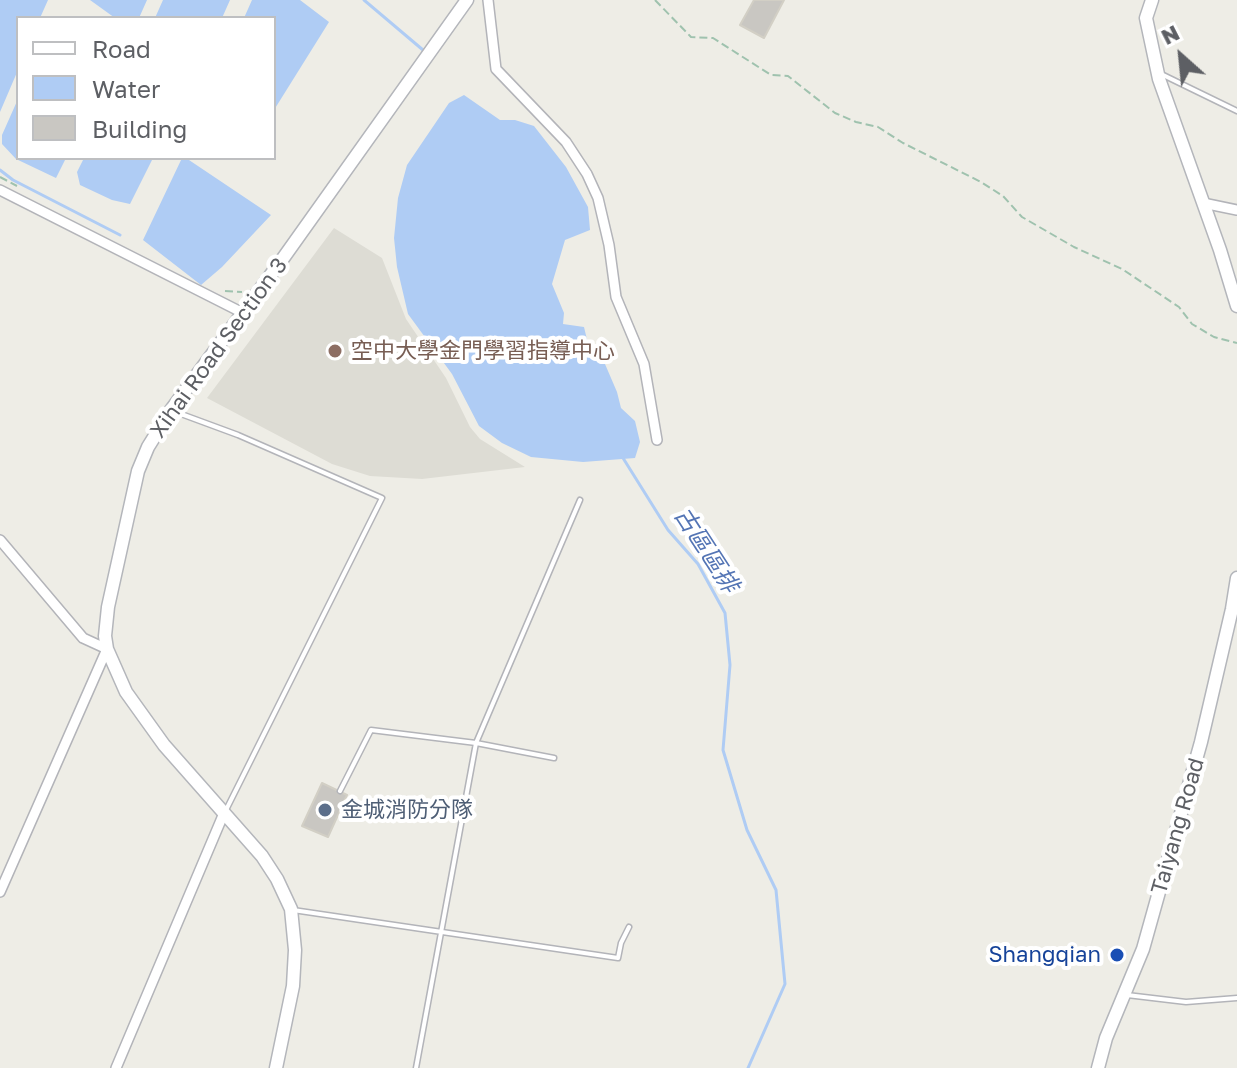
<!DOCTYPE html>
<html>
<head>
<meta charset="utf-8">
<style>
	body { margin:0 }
	#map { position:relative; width:1237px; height:1068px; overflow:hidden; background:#eeede6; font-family:"Golos Text",sans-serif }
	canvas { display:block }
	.legend { position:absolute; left:16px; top:16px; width:260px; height:144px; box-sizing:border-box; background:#fff; border:2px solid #bebfc1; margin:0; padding:10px 14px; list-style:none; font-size:24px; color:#5d5f64 }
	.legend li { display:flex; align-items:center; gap:16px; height:40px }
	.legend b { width:40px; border:2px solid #bebfc1 }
	.north { position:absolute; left:1141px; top:16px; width:80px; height:80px; -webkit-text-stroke:6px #fff; paint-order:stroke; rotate:333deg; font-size:22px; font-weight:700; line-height:32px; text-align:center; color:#5d5f64 }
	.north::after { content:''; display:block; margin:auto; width:28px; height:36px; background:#5d5f64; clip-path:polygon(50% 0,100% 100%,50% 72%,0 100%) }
</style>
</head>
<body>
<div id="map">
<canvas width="1237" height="1068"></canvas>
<ul class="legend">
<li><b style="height:10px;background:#fff"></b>Road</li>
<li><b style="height:22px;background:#afccf4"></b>Water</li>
<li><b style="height:22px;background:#c9c7c2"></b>Building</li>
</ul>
<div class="north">N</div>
</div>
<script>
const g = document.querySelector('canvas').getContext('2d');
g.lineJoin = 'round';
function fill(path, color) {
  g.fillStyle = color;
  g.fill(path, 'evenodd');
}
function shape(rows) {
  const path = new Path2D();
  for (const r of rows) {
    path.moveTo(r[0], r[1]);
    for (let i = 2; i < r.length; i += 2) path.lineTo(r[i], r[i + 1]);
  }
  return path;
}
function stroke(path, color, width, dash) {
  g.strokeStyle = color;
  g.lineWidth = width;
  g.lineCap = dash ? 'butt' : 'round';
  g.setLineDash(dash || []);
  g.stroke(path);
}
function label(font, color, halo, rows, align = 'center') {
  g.font = font + ' "Golos Text","Noto Sans TC",sans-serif';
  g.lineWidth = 8;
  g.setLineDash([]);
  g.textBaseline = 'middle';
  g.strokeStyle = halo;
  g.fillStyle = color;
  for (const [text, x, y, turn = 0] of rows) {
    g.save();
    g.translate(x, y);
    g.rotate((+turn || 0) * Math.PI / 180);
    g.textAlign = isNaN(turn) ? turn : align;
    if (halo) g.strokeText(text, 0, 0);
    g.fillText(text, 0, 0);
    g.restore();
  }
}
fill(shape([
	[334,228,382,258,406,319,446,378,470,427,480,439,525,467,422,479,370,476,332,464,207,398]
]), '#dddcd4');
fill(shape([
	[0,0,48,0,40,18,18,18,18,70,0,112],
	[90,0,147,0,139,18,115,18],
	[163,0,230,0,222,18,155,18],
	[252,0,300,0,329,22,274,110,274,18,244,18],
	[464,95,500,120,515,120,534,126,566,167,588,207,590,230,565,240,552,284,564,313,563,324,584,327,589,348,602,357,617,392,621,408,635,421,640,442,635,458,583,462,531,457,502,443,479,426,452,374,408,314,397,267,394,238,398,198,407,165,449,103],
	[18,99,18,158,66,158,56,178,16,159,2,144,2,135],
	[84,158,153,158,130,204,112,200,80,185,77,172],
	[182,158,186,158,271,215,222,267,201,285,143,240]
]), '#afccf4');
stroke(shape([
	[364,0,423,50],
	[0,170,13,180,120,235],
	[623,458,668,530,698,564,725,613,730,665,723,750,747,830,776,890,785,984,748,1068]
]), '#afccf4', 3);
const building = shape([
	[754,0,784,0,764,38,740,25,754,0],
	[322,783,347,795,328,837,302,826,322,783]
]);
fill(building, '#c9c7c2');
stroke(building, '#d2cfc5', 2);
const service = shape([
	[1159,73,1237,111],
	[173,411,238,435,382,498,226,810],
	[340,791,371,730,476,743,554,758],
	[293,910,618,958,621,943,629,927],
	[1127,995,1186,1002,1237,998],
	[416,1068,476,743,580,500]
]);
const minor = shape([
	[488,0,496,69,566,142,587,174,598,198,609,245,616,297,644,364,657,440],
	[0,190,243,313],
	[1203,203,1237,210],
	[0,540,83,638,107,649,0,892],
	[116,1068,224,813]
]);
const secondary = shape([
	[1152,0,1146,18,1159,79,1220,250,1237,306],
	[276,1068,293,986,295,950,291,909,277,879,262,856,164,745,126,692,107,649,105,636,108,607,138,471,148,447,171,410,284,257,467,0],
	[1098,1068,1106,1038,1143,949,1201,742,1232,609,1237,578]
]);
stroke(service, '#b3b4b9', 7);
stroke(minor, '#b3b4b9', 12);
stroke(secondary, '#b4b6bb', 15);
stroke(shape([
	[655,0,691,37,713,38,771,75,788,76,835,113,856,122,878,127,903,143,981,182,1003,196,1022,217,1074,247,1122,269,1179,307,1192,324,1214,337,1237,343],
	[0,177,17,186],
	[225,291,242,292]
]), '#9fc2ae', 2, [8, 4]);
stroke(service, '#fff', 4);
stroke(minor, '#fff', 9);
stroke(secondary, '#fff', 12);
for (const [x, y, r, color] of [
	[335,351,8,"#8d6e63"],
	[325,810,8,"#5c6f8a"],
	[1117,955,8,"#1a4fb4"]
]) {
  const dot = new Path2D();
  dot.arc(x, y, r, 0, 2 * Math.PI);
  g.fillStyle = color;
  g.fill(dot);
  stroke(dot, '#fff', 3);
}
label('22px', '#5d5f64', '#fff', [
	["Xihai Road Section 3",219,348,-54],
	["Taiyang Road",1178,826,-74]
]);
label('22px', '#785e54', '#fff', [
	["空中大學金門學習指導中心",351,351]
], 'left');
label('22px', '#4e5e75', '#fff', [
	["金城消防分隊",341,810]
], 'left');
label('22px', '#164399', '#fff', [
	["Shangqian",1101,955]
], 'right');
label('italic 24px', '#5475b5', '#fff', [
	["古區區排",706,550,57]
]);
</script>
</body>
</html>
